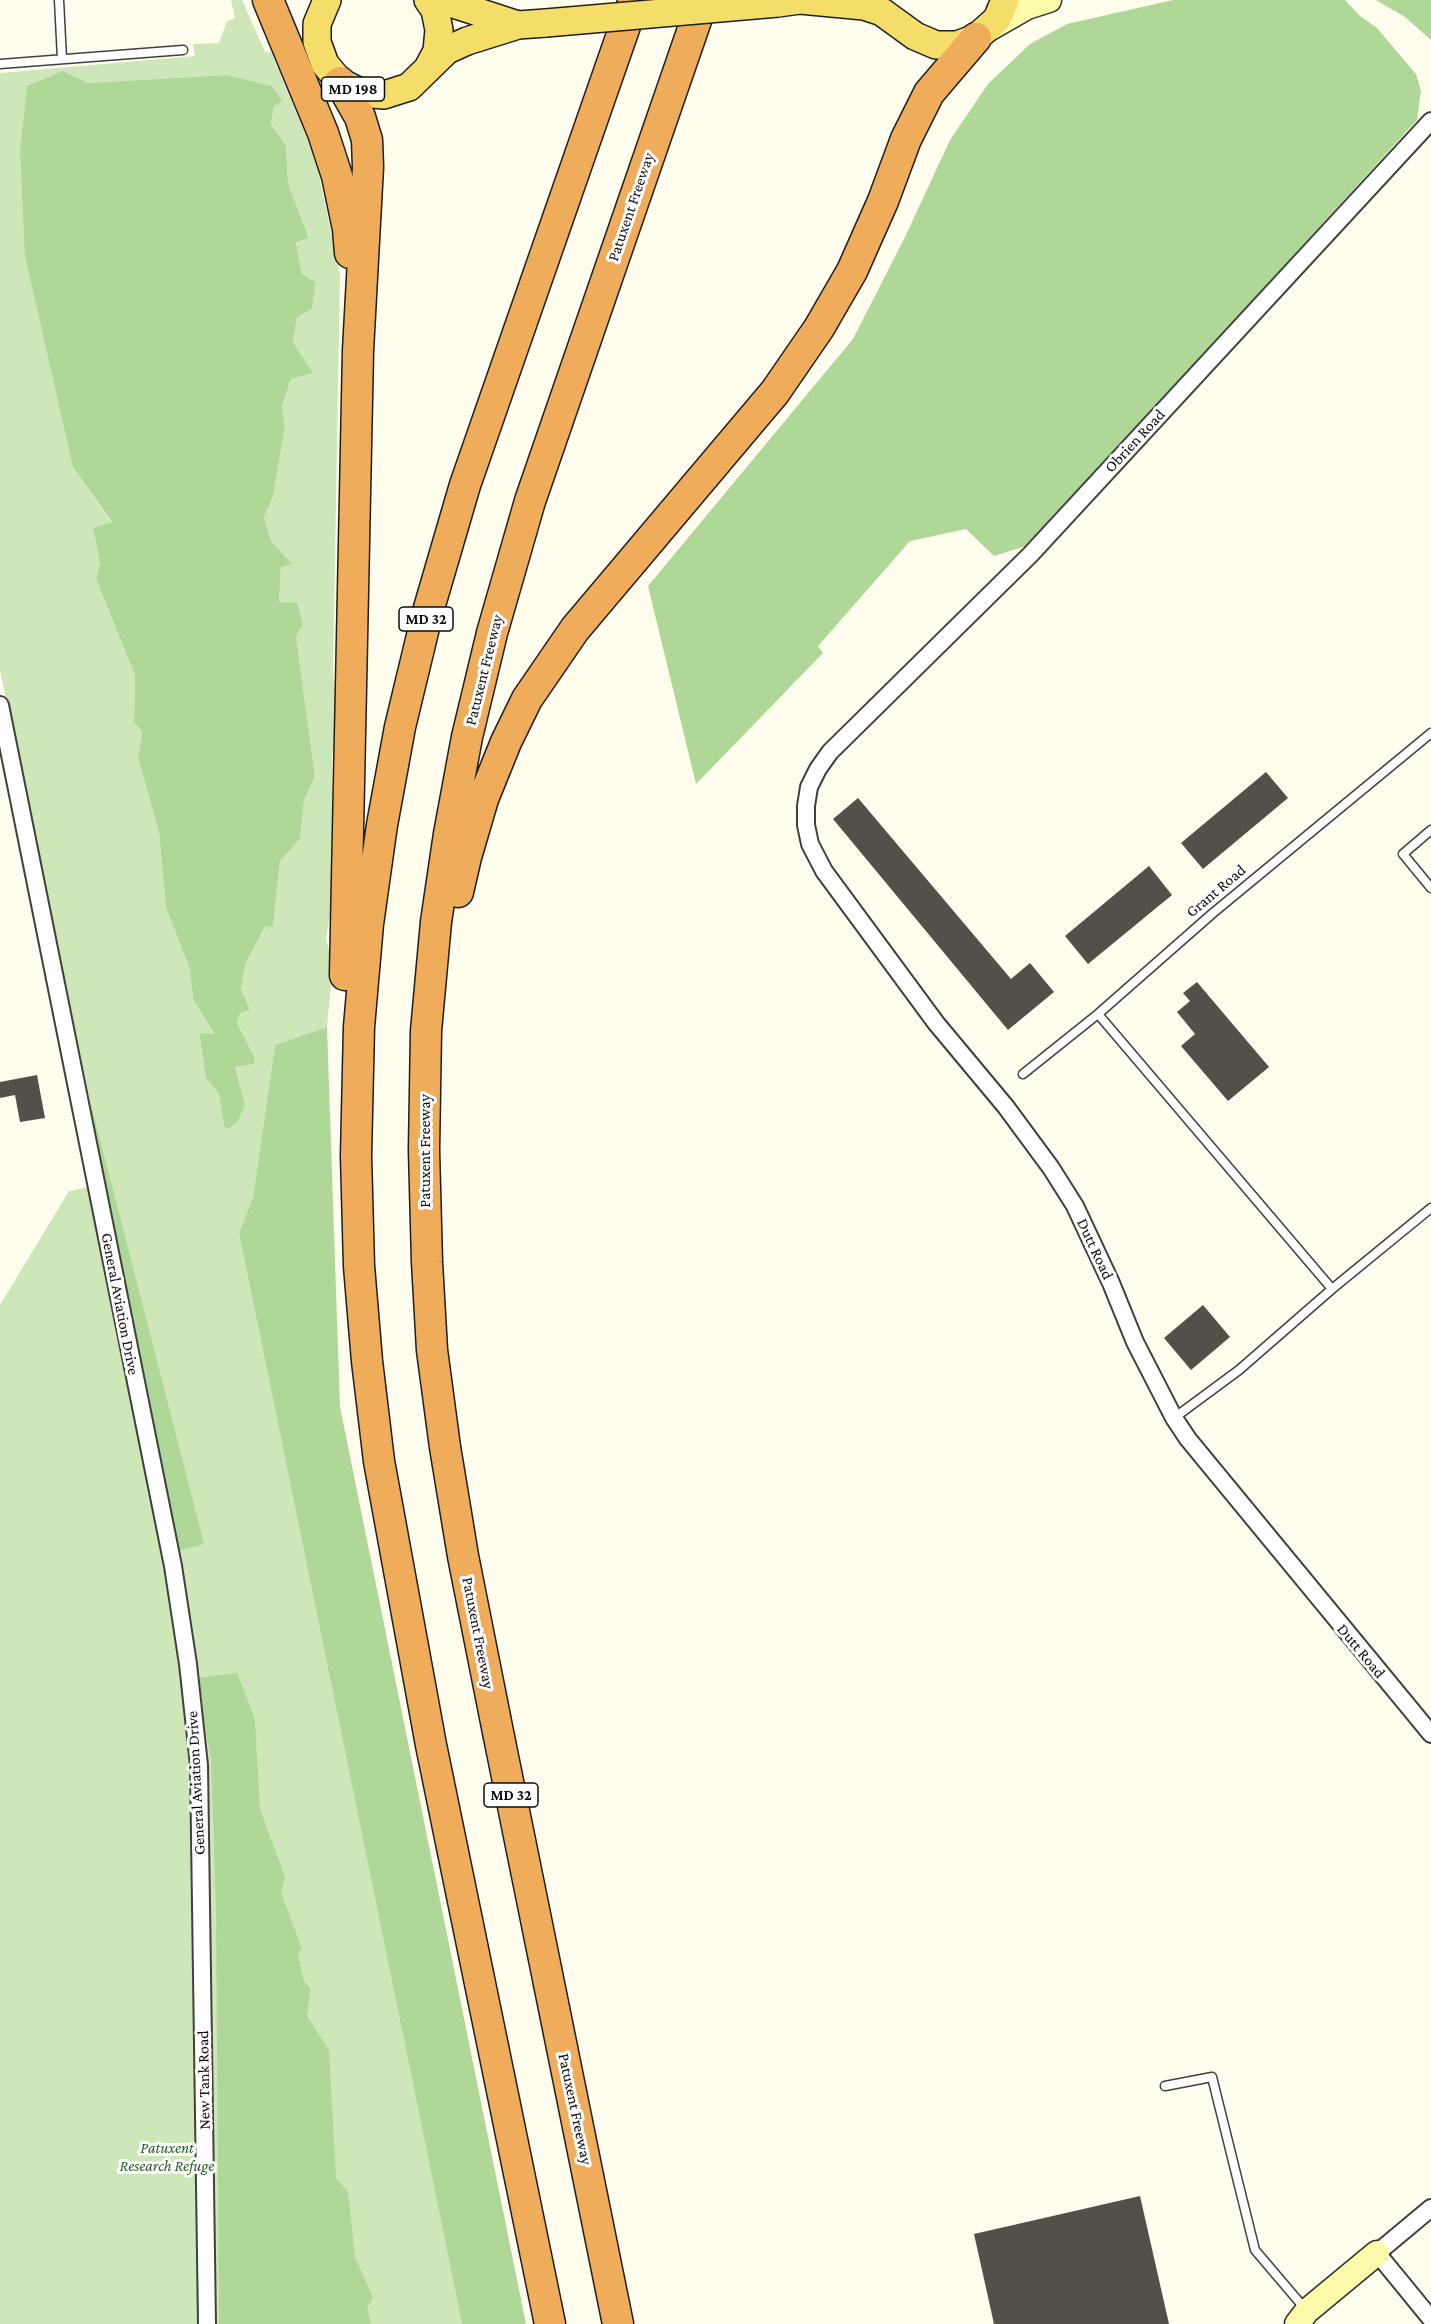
<!DOCTYPE html>
<html>
<head>
<meta charset="utf-8">
<style>
	body { margin:0 }
	canvas { display:block; background:#fefdee }
</style>
</head>
<body>
<canvas width="1431" height="2324"></canvas>
<script>
const g = document.querySelector('canvas').getContext('2d');
g.lineJoin = 'round';
function fill(path, color) {
  g.fillStyle = color;
  g.fill(path, 'evenodd');
}
function shape(rows) {
  const path = new Path2D();
  for (const r of rows) {
    path.moveTo(r[0], r[1]);
    for (let i = 2; i < r.length; i += 2) path.lineTo(r[i], r[i + 1]);
  }
  return path;
}
function stroke(path, color, width, dash) {
  g.strokeStyle = color;
  g.lineWidth = width;
  g.lineCap = dash ? 'butt' : 'round';
  g.setLineDash(dash || []);
  g.stroke(path);
}
function label(font, color, halo, rows, align = 'center') {
  g.font = font + ' "Crimson Pro",serif';
  g.lineWidth = 6;
  g.setLineDash([]);
  g.textBaseline = 'middle';
  g.strokeStyle = halo;
  g.fillStyle = color;
  for (const [text, x, y, turn = 0] of rows) {
    g.save();
    g.translate(x, y);
    g.rotate((+turn || 0) * Math.PI / 180);
    g.textAlign = isNaN(turn) ? turn : align;
    if (halo) g.strokeText(text, 0, 0);
    g.fillText(text, 0, 0);
    g.restore();
  }
}
fill(shape([
	[231,0,242,0,265,52,271,52,316,160,340,275,333,671,339,739,332,755,334,888,326,939,333,963,327,1027,275,1045,253,1197,239,1235,462,2324,0,2324,0,1305,69,1191,111,1183,89,1096,0,670,0,73,195,56,193,44,219,43,227,21,235,18],
	[63,71,88,83,226,75,274,106,271,124,286,146,288,183,309,237,296,241,302,274,316,282,312,309,297,317,293,344,312,373,291,379,282,408,285,427,273,497,264,517,271,541,291,564,281,567,279,602,296,636,315,776,304,801,300,839,280,861,273,925,266,926,245,965,241,989,250,1010,240,1013,237,1023,255,1058,254,1064,235,1067,245,1104,224,1126,219,1094,206,1077,199,1034,214,1035,193,999,190,969,166,906,159,832,138,758,142,732,134,722,135,675,96,579,100,563,93,528,112,523,73,467],
	[236,1673,255,1718,258,1779],
	[283,1900,302,1948,298,1954,304,1981,311,1989,307,2015]
]), '#cde7b9');
fill(shape([
	[1173,0,1345,0,1360,16,1377,28,1416,74,1421,91,1417,120,1029,545,994,556,966,529,910,541,818,646,823,653,696,784,648,586,853,339,905,237,950,140,988,84,1030,44,1067,24],
	[1376,0,1431,0,1431,40,1405,17],
	[63,71,88,83,226,75,272,86,282,101,274,106,271,124,286,146,288,183,309,238,296,242,302,274,316,282,312,309,297,317,293,343,313,373,291,379,282,407,285,427,273,497,264,517,271,541,292,564,281,567,279,602,297,603,303,624,296,636,315,776,304,801,300,839,280,861,273,926,265,927,245,965,241,989,250,1010,240,1013,237,1023,255,1058,254,1064,235,1067,245,1104,238,1121,229,1129,224,1126,219,1094,206,1078,199,1033,214,1034,193,999,190,969,166,907,159,832,138,758,142,732,134,722,135,675,96,579,100,563,93,528,112,522,73,467,25,256,20,151,27,86],
	[327,1027,340,1407,526,2324,462,2324,239,1234,253,1197,275,1045],
	[89,1096,204,1544,178,1551,171,1543],
	[237,1673,255,1718,260,1809,285,1877,281,1893,302,1948,298,1954,304,1981,311,1989,307,2016,329,2050,336,2178,348,2192,355,2257,373,2298,367,2308,371,2324,219,2324,216,1909,211,1759,196,1678]
]), '#afd898');
fill(shape([
	[1266,772,1288,798,1203,869,1181,843],
	[858,798,1011,979,1030,963,1054,992,1008,1030,833,819],
	[1149,866,1172,895,1088,964,1065,936],
	[1197,982,1269,1067,1228,1101,1181,1046,1195,1034,1177,1012,1190,1001,1183,993],
	[37,1075,45,1118,20,1122,15,1095,0,1098,0,1082],
	[1203,1305,1230,1337,1191,1370,1164,1338],
	[1140,2196,1169,2324,994,2324,974,2234]
]), '#554f4a');
const lane = shape([
	[59,0,62,59],
	[0,64,183,50],
	[1431,830,1403,854,1431,888],
	[1098,1014,1332,1289],
	[1023,1074,1098,1014,1213,913,1431,733],
	[1174,1418,1239,1370,1332,1289,1431,1208],
	[1165,2086,1212,2077,1255,2250,1306,2310]
]);
const street = shape([
	[1431,121,1030,555,830,752,818,769,809,787,806,806,806,825,810,844,824,871,936,1023,1006,1107,1051,1168,1075,1206,1111,1283,1135,1342,1174,1418,1188,1439,1431,1734],
	[0,705,173,1566,188,1664,199,1765,207,2324],
	[1431,2208,1377,2253,1431,2319]
]);
const secondary = shape([
	[985,31,1027,7,1049,0],
	[1297,2324,1307,2311,1377,2253]
]);
const primary = shape([
	[327,0,317,24,317,42,325,64,340,82,362,93,384,95,409,87,447,50,467,41,518,25,546,23],
	[428,0,435,10,439,30,437,51,429,66],
	[441,0,518,25],
	[778,3,800,0,864,6,882,12,915,36,936,45,957,45,976,38,997,19,1005,0]
]);
const highway = shape([
	[268,0,323,133,337,176,348,229,350,253],
	[340,82,360,117,367,140,368,167,358,351,345,975],
	[458,892,466,857,483,799,506,742,527,699,575,629,775,392,819,328,852,271,883,201,906,139,929,93,976,38],
	[550,2324,431,1745,379,1461,367,1361,359,1266,356,1156,359,1027,368,924,382,825,400,727,427,615,465,485,634,0],
	[618,2324,498,1732,463,1556,445,1447,432,1350,427,1262,424,1150,426,1031,436,922,449,834,467,737,492,633,530,501,703,0]
]);
stroke(lane, '#404040', 11);
stroke(street, '#404040', 20);
stroke(secondary, '#2f2f2f', 27);
stroke(primary, '#1e1e1e', 30);
stroke(highway, '#1e1e1e', 33);
stroke(lane, '#fff', 8);
stroke(street, '#fff', 16);
stroke(secondary, '#fcfaab', 24);
stroke(primary, '#f4de69', 27);
stroke(highway, '#efac5b', 30);
const primaryBridge = shape([
	[546,23,778,3]
]);
stroke(primaryBridge, '#1e1e1e', 30, []);
stroke(primaryBridge, '#f4de69', 27);
for (const [x, y, w] of [
	[353,89,63],
	[426,619,54],
	[511,1795,54]
]) {
  const box = new Path2D();
  box.roundRect(x - w / 2, y - 12, w, 24, 4.5);
  g.fillStyle = '#fff';
  g.fill(box);
  stroke(box, '#0d0d0d', 1.5);
}
label('bold 15px', '#0d0d0d', null, [
	["MD 198",353,89],
	["MD 32",426,619],
	["MD 32",511,1795]
]);
label('16px', '#0d0d0d', '#fff', [
	["Patuxent Freeway",631,207,-71],
	["Obrien Road",1135,441,-47],
	["Patuxent Freeway",484,670,-76],
	["Grant Road",1216,891,-40],
	["Patuxent Freeway",425,1151,-90],
	["Dutt Road",1095,1249,65],
	["General Aviation Drive",120,1304,79],
	["Patuxent Freeway",478,1633,79],
	["Dutt Road",1361,1651,50],
	["General Aviation Drive",196,1783,-93],
	["New Tank Road",204,2080,-91],
	["Patuxent Freeway",575,2109,78]
]);
label('italic 16px', '#286220', '#fff', [
	["Patuxent",167,2148],
	["Research Refuge",167,2166]
]);
</script>
</body>
</html>
